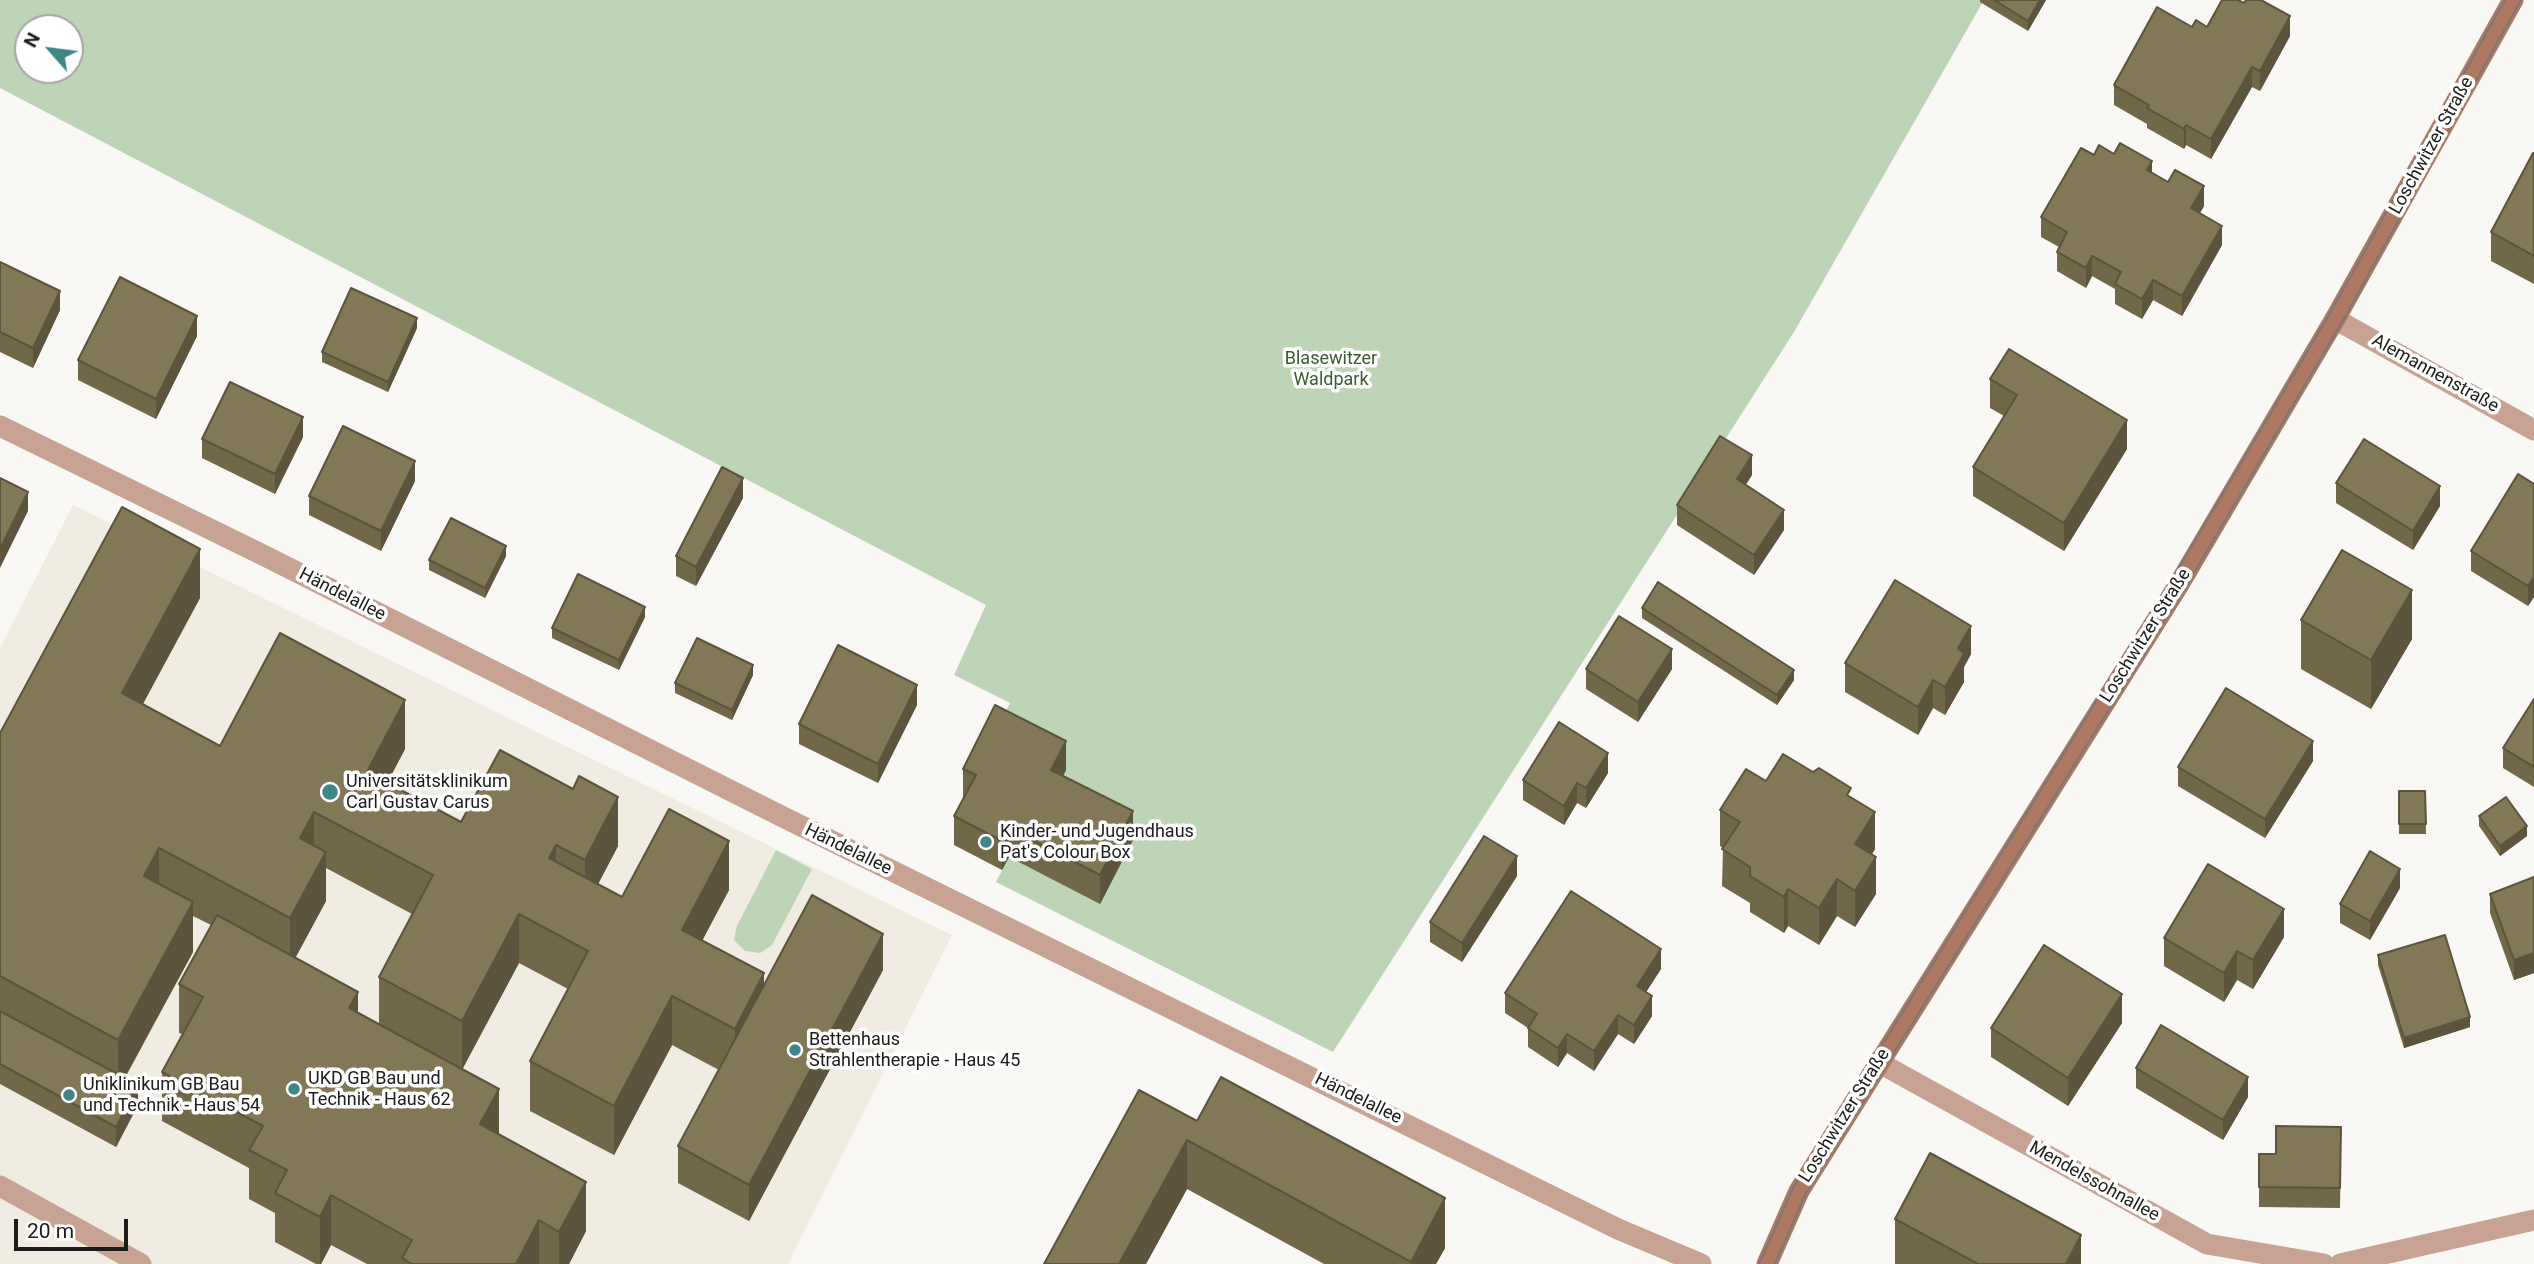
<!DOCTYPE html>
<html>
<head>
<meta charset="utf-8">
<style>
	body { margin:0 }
	#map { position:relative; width:2534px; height:1264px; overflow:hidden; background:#f9f8f5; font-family:Roboto,sans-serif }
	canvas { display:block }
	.north { position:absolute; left:14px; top:14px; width:70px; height:70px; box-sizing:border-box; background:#fff; border:2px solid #a4a4a4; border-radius:50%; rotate:298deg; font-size:19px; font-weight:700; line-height:28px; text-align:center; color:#1c1c1b }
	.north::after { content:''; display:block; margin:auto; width:24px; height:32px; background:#3e8786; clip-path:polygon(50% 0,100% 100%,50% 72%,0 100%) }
	.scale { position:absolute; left:14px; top:1219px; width:114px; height:32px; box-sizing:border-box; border:4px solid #1c1c1b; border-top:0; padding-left:9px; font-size:21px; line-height:24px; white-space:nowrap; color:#1c1c1b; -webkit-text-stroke:5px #fff; paint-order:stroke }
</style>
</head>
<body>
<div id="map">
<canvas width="2534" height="1264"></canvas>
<div class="north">N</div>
<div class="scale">20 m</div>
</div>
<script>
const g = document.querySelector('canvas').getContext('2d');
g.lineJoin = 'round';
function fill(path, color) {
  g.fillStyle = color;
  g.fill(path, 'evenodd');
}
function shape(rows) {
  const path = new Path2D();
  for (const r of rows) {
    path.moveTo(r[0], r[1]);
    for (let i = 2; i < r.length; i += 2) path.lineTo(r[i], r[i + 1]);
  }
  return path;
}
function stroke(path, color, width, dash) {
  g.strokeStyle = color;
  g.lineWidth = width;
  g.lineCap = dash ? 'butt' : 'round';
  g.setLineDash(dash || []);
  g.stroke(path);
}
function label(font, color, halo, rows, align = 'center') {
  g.font = font + ' Roboto,sans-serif';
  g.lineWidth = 7;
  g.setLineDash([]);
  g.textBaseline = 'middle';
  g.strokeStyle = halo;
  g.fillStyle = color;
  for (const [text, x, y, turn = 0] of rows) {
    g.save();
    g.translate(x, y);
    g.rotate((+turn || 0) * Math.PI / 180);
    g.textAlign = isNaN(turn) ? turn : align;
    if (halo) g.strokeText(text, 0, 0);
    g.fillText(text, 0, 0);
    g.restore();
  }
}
fill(shape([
	[73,505,952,935,788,1264,0,1264,0,648]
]), '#f0ece2');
fill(shape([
	[0,0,1984,0,1794,332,1333,1052,996,882,1009,857,1100,903,995,733,1010,703,954,675,986,605,0,88],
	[28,28,70,28,70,70,28,70],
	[776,850,812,869,772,945,760,953,745,951,734,940,737,926]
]), '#bed4b7');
stroke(shape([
	[2335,319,2534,430],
	[0,426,265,556,781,816,1618,1229,1701,1264],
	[1878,1062,2207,1244,2324,1264],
	[0,1186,141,1264],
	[2340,1264,2534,1220]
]), '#c8a292', 21);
stroke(shape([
	[1767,1264,1799,1191,2178,586,2335,319,2513,0]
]), '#ae7861', 21);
stroke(shape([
	[1759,1264,1793,1188,2170,583,2329,315,2505,0],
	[1775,1264,1806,1193,2184,590,2342,322,2521,0]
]), '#7a7978', 2);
fill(shape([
	[1980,0,2046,0,2028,31,1980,2],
	[2192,27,2207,27,2290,36,2260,91,2252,87,2211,159,2186,145,2184,149,2147,128,2147,124,2114,105,2114,85],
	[2114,154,2152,172,2204,206,2200,213,2222,245,2182,316,2153,300,2142,319,2115,304,2115,289,2092,276,2086,288,2057,271,2057,252,2059,247,2041,237,2041,217,2094,155],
	[2534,154,2534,284,2491,261,2491,232],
	[0,262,60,310,33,368,0,352],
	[417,328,388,392,322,362,322,352],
	[197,336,156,419,78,380,78,360],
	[1990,379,2127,449,2064,551,1973,496,1973,467,2004,416,1990,408],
	[303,437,275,494,202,458,202,439],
	[1752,475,1745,485,1784,530,1754,575,1677,525,1677,505],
	[415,481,381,551,309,515,309,496],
	[2336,483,2440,506,2413,550,2336,503],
	[2534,484,2534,597,2528,606,2471,571,2471,551],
	[743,498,696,586,676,576,676,556],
	[506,556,485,598,429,570,429,560],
	[200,598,143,704,220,746,405,749,387,783,461,822,618,846,598,884,622,897,729,890,702,940,764,986,883,970,749,1221,678,1183,678,1146,719,1070,672,1045,614,1155,530,1111,530,1061,568,989,519,963,462,1069,499,1134,586,1231,569,1264,367,1264,331,1245,321,1264,316,1264,275,1242,275,1213,249,1199,249,1168,162,1121,162,1072,182,1034,179,1033,179,984,211,925,193,916,193,952,125,1078,138,1105,116,1147,0,1084,0,733],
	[326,868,412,914,379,977,379,1024,358,1012,295,958,326,901],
	[1642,608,1794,680,1777,705,1642,618],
	[645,617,619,670,552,638,552,628],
	[2301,620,2412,639,2371,709,2301,669],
	[1971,654,1964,667,1964,682,1945,715,1933,708,1918,735,1845,692,1845,663],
	[1586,669,1672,669,1638,722,1586,689],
	[753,675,732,720,675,693,675,683],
	[2534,699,2534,787,2503,768,2503,748],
	[917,705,878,783,799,744,799,724],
	[2313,761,2265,838,2178,786,2178,767],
	[963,769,1066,770,1063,776,1133,840,1100,904,1009,857,1002,870,954,845,954,816,964,798,963,797],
	[1608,773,1586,808,1577,803,1564,825,1523,800,1523,780],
	[1766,781,1851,797,1875,849,1872,854,1876,894,1855,927,1837,916,1819,945,1788,926,1784,933,1750,912,1750,903,1722,886,1723,848,1720,846,1720,810],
	[2399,791,2425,791,2426,834,2399,834],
	[2479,816,2527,836,2500,856,2479,826],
	[1517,876,1462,962,1430,942,1430,922],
	[2534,877,2534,973,2514,980,2490,913,2490,894],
	[2400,888,2370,940,2340,923,2340,904],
	[2284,937,2253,989,2237,980,2224,1002,2164,966,2164,938],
	[2378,955,2470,1027,2404,1048,2378,965],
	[1661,969,1646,992,1652,1016,1634,1044,1618,1034,1594,1071,1567,1053,1558,1067,1528,1047,1528,1028,1505,1013,1505,993],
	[2122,1023,2068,1106,1991,1057,1991,1028],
	[2136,1068,2248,1097,2223,1140,2136,1088],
	[1197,1121,1445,1248,1436,1264,1324,1264,1187,1189,1146,1264,1044,1264],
	[2341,1147,2340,1208,2259,1207,2259,1154,2276,1154],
	[1895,1219,2066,1264,1895,1264]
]), '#716749');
fill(shape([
	[2040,0,2046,0,2028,31,2028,21],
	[2290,16,2290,36,2260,91,2260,71],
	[2252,67,2252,87,2211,159,2211,139],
	[2186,125,2186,145,2184,149,2184,129],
	[2152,161,2152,181,2147,170],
	[2204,186,2204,206,2191,228,2191,208],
	[2222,226,2222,245,2182,316,2182,296],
	[2092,256,2092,276,2086,288,2086,268],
	[2153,280,2153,300,2142,319,2142,299],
	[60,291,60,310,33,368,33,348],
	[197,316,197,336,156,419,156,399],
	[417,318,417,328,388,392,388,382],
	[303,417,303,437,275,494,275,474],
	[2127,420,2127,449,2064,551,2064,523],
	[1752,455,1752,475,1737,499,1737,479],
	[415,461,415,481,381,551,381,531],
	[743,478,743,498,696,586,696,567],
	[2440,486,2440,506,2413,550,2413,531],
	[28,492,28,511,0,568,0,549],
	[1784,510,1784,530,1754,575,1754,555],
	[506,546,506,556,485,598,485,588],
	[200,549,200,598,122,742,122,693],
	[2534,577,2534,597,2528,606,2528,586],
	[2412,590,2412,639,2371,709,2371,660],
	[645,607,645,617,619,670,619,660],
	[1971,626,1971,654,1964,667,1964,682,1945,715,1945,687,1958,648],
	[1672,649,1672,669,1638,722,1638,702],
	[753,665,753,675,732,720,732,710],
	[1794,670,1794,680,1777,705,1777,695],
	[1933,680,1933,708,1918,735,1918,707],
	[917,685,917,705,878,783,878,764],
	[405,700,405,749,367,821,367,772],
	[1066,741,1066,770,1051,799,1051,770],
	[2313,741,2313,761,2265,838,2265,819],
	[1608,753,1608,773,1586,808,1586,788],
	[1577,783,1577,803,1564,825,1564,806],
	[618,797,618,846,585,909,585,860],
	[1133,811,1133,840,1100,904,1100,875],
	[314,812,314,862,300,838],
	[1875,812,1875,849,1855,881,1855,844],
	[2527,826,2527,836,2500,856,2500,846],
	[1009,828,1009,857,1002,870,1002,841],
	[729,841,729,890,682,979,682,930],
	[556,845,556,894,549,858],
	[159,848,159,897,144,876],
	[326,852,326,901,290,968,290,918],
	[1517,856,1517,876,1462,962,1462,943],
	[1876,857,1876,894,1855,927,1855,891],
	[2400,869,2400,888,2370,940,2370,921],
	[1837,879,1837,916,1819,945,1819,908],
	[1788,889,1788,926,1784,933,1784,897],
	[193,902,193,952,118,1089,118,1040],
	[2284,909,2284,937,2253,989,2253,960],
	[519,914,519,963,462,1070,462,1021],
	[883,934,883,970,749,1221,749,1185],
	[1661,949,1661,969,1637,1006,1637,986],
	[2237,951,2237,980,2224,1002,2224,973],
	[2534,953,2534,973,2514,980,2514,960],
	[764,973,764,1023,735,1078,735,1029],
	[358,992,358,1041,349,1008],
	[2122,994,2122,1023,2068,1106,2068,1078],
	[672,996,672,1045,614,1155,614,1106],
	[1652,996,1652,1016,1634,1044,1634,1025],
	[1618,1015,1618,1034,1594,1071,1594,1051],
	[2470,1017,2470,1027,2404,1048,2404,1038],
	[1567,1034,1567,1053,1558,1067,1558,1048],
	[2248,1077,2248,1097,2223,1140,2223,1120],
	[138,1085,138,1105,116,1147,116,1127],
	[499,1089,499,1138,480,1124],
	[1187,1140,1187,1189,1146,1264,1119,1264],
	[586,1182,586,1231,569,1264,559,1264,559,1232],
	[331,1195,331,1245,321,1264,320,1264,320,1217],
	[1445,1198,1445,1248,1436,1264,1411,1264,1411,1262],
	[539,1220,539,1264,516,1264],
	[2081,1235,2081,1264,2066,1264]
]), '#5c543c');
const building = shape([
	[1994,0,2040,0,2028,21,1994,0],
	[2222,0,2238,0,2244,3,2246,0,2261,0,2290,16,2260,71,2252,67,2211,139,2186,125,2184,129,2147,108,2149,105,2114,85,2157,7,2192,27,2196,20,2207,27,2222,0],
	[2120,143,2152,161,2147,170,2168,182,2175,170,2204,186,2191,208,2222,226,2182,296,2153,280,2142,299,2115,284,2121,272,2092,256,2086,268,2057,252,2067,232,2041,217,2081,148,2094,155,2099,145,2114,154,2120,143],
	[2533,153,2534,154,2534,256,2491,232,2533,153],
	[0,262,60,291,33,348,0,332,0,262],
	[120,277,197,316,156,399,78,360,120,277],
	[351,288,417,318,388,382,322,352,351,288],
	[2009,349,2127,420,2064,523,1973,467,2017,395,1990,379,2009,349],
	[230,382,303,417,275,474,202,439,230,382],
	[343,426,415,461,381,531,309,496,343,426],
	[1720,436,1752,455,1737,479,1784,510,1754,555,1677,505,1720,436],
	[2364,439,2440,486,2413,531,2336,483,2364,439],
	[722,467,743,478,696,567,676,556,722,467],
	[2518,474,2534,484,2534,577,2528,586,2471,551,2518,474],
	[0,478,28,492,0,549,0,478],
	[122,507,200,549,122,693,220,746,280,633,405,700,367,772,461,822,500,750,573,789,579,776,618,797,585,860,556,845,549,858,622,897,669,809,729,841,682,930,764,973,735,1029,672,996,614,1106,530,1061,588,951,519,914,462,1021,379,977,433,875,314,812,300,838,326,852,290,918,159,848,144,876,193,902,118,1040,0,976,0,733,122,507],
	[451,518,506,546,485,588,429,560,451,518],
	[2342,550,2412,590,2371,660,2301,620,2342,550],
	[578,574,645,607,619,660,552,628,578,574],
	[1895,580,1971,626,1958,648,1964,654,1945,687,1933,680,1918,707,1845,663,1895,580],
	[1658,582,1794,670,1777,695,1642,608,1658,582],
	[1619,616,1672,649,1638,702,1586,669,1619,616],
	[697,638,753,665,732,710,675,683,697,638],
	[838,645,917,685,878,764,799,724,838,645],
	[2226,688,2313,741,2265,819,2178,767,2226,688],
	[2534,699,2534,767,2503,748,2534,699],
	[995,705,1066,741,1051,770,1133,811,1100,875,1009,828,1002,841,954,816,976,775,963,769,995,705],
	[1559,722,1608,753,1586,788,1577,783,1564,806,1523,780,1559,722],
	[1783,754,1813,772,1819,768,1851,788,1847,795,1875,812,1855,844,1876,857,1855,891,1837,879,1819,908,1788,889,1784,897,1750,876,1750,867,1722,849,1740,822,1720,810,1746,769,1766,781,1783,754],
	[2399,791,2425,791,2426,824,2399,824,2399,791],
	[2506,797,2527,826,2500,846,2479,816,2506,797],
	[1484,836,1517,856,1462,943,1430,922,1484,836],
	[2370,851,2400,869,2370,921,2340,904,2370,851],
	[2208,864,2284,909,2253,960,2237,951,2224,973,2164,938,2208,864],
	[2534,877,2534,953,2514,960,2490,894,2534,877],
	[1571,891,1661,949,1637,986,1652,996,1634,1025,1618,1015,1594,1051,1567,1034,1558,1048,1528,1028,1537,1014,1505,993,1571,891],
	[812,895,883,934,749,1185,678,1146,812,895],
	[217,915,358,992,349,1008,499,1089,480,1124,586,1182,559,1232,539,1220,516,1264,412,1264,402,1258,412,1240,331,1195,320,1217,275,1193,287,1170,249,1150,263,1126,162,1072,203,997,179,984,217,915],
	[2445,935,2470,1017,2404,1038,2378,955,2445,935],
	[2044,945,2122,994,2068,1078,1991,1028,2044,945],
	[0,1011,138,1085,116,1127,0,1064,0,1011],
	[2161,1025,2248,1077,2223,1120,2136,1068,2161,1025],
	[1221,1077,1445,1198,1411,1262,1187,1140,1119,1264,1044,1264,1139,1090,1197,1121,1221,1077],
	[2276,1126,2341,1127,2340,1188,2259,1187,2259,1154,2276,1154,2276,1126],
	[1930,1153,2081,1235,2066,1264,1978,1264,1895,1219,1930,1153]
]);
fill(building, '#837855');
stroke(building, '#5c543c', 2);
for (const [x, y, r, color] of [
	[330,792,9,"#3e8786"],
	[986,842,7,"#3e8786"],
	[795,1050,7,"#3e8786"],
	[294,1089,7,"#3e8786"],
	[69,1095,7,"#3e8786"]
]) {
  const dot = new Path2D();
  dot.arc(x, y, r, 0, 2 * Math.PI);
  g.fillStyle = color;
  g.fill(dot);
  stroke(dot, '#fff', 2.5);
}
label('18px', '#1c1c1b', '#fff', [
	["Loschwitzer Straße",2432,146,-61],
	["Alemannenstraße",2435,374,29],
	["Händelallee",342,595,27],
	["Loschwitzer Straße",2146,636,-58],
	["Händelallee",848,850,26],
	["Händelallee",1358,1099,26],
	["Loschwitzer Straße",1845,1116,-58],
	["Mendelssohnallee",2094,1182,29]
]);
label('18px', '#3a5c2e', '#fff', [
	["Blasewitzer",1331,359],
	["Waldpark",1331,380]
]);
label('18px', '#1c1c1b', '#fff', [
	["Universitätsklinikum",346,782],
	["Carl Gustav Carus",346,803],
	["Kinder- und Jugendhaus",1000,832],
	["Pat's Colour Box",1000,853],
	["Bettenhaus",809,1040],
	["Strahlentherapie - Haus 45",809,1061],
	["UKD GB Bau und",308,1079],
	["Technik - Haus 62",308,1100],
	["Uniklinikum GB Bau",83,1085],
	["und Technik - Haus 54",83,1106]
], 'left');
</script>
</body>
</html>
